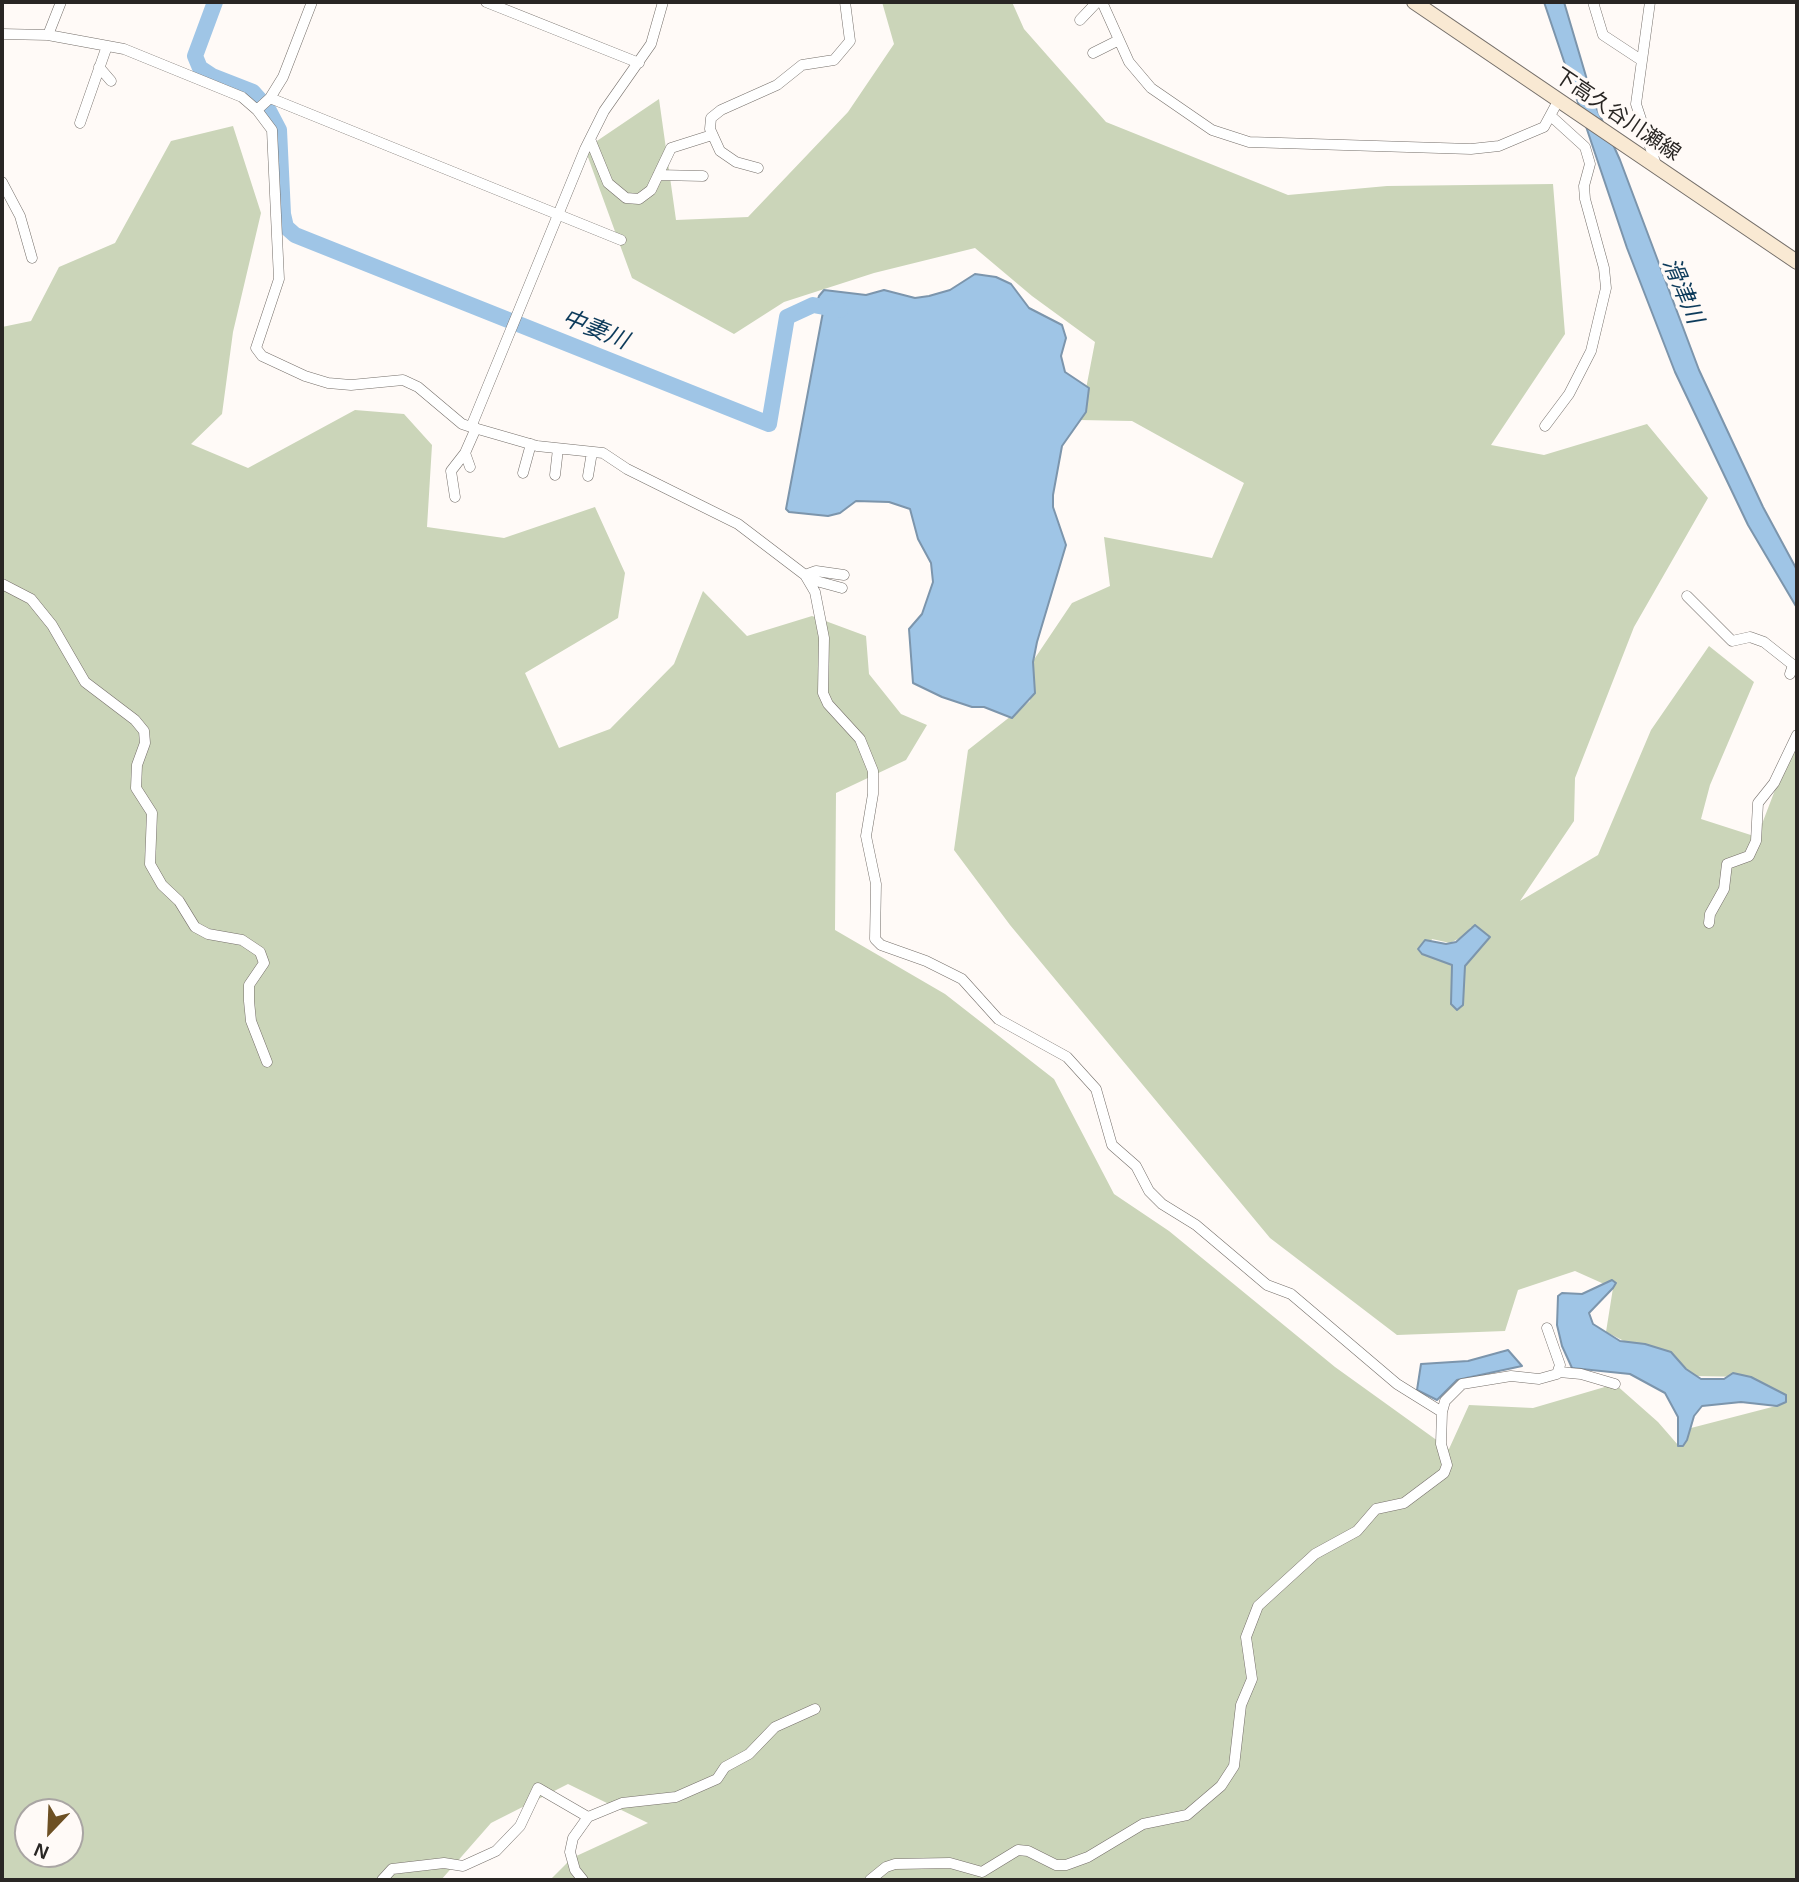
<!DOCTYPE html>
<html>
<head>
<meta charset="utf-8">
<style>
	body { margin:0 }
	#map { position:relative; width:1799px; height:1882px; overflow:hidden; background:#fffaf7; font-family:Helvetica,sans-serif }
	canvas { display:block }
	.frame { position:absolute; inset:0; border:4px solid #292624; pointer-events:none }
	.north { position:absolute; left:14px; top:1798px; width:70px; height:70px; box-sizing:border-box; background:#fffaf7; border:2px solid #a9a5a3; border-radius:50%; rotate:203deg; font-size:19px; font-weight:700; line-height:28px; text-align:center; color:#292624 }
	.north::after { content:''; display:block; margin:auto; width:24px; height:32px; background:#6d5024; clip-path:polygon(50% 0,100% 100%,50% 72%,0 100%) }
</style>
</head>
<body>
<div id="map">
<canvas width="1799" height="1882"></canvas>
<div class="frame"></div>
<div class="north">N</div>
</div>
<script>
const g = document.querySelector('canvas').getContext('2d');
g.lineJoin = 'round';
function fill(path, color) {
  g.fillStyle = color;
  g.fill(path, 'evenodd');
}
function shape(rows) {
  const path = new Path2D();
  for (const r of rows) {
    path.moveTo(r[0], r[1]);
    for (let i = 2; i < r.length; i += 2) path.lineTo(r[i], r[i + 1]);
  }
  return path;
}
function stroke(path, color, width, dash) {
  g.strokeStyle = color;
  g.lineWidth = width;
  g.lineCap = dash ? 'butt' : 'round';
  g.setLineDash(dash || []);
  g.stroke(path);
}
function label(font, color, halo, rows, align = 'center') {
  g.font = font + ' Helvetica,"Noto Sans JP",sans-serif';
  g.lineWidth = 7;
  g.setLineDash([]);
  g.textBaseline = 'middle';
  g.strokeStyle = halo;
  g.fillStyle = color;
  for (const [text, x, y, turn = 0] of rows) {
    g.save();
    g.translate(x, y);
    g.rotate((+turn || 0) * Math.PI / 180);
    g.textAlign = isNaN(turn) ? turn : align;
    if (halo) g.strokeText(text, 0, 0);
    g.fillText(text, 0, 0);
    g.restore();
  }
}
fill(shape([
	[882,2,1012,2,1024,29,1106,122,1288,195,1387,186,1553,184,1565,334,1491,445,1544,455,1647,424,1708,498,1634,627,1575,778,1574,821,1520,901,1598,855,1651,730,1709,646,1754,682,1710,785,1701,819,1757,837,1793,743,1797,748,1797,1880,550,1880,572,1858,648,1823,568,1784,491,1823,441,1880,2,1880,2,327,31,321,59,267,115,243,171,141,233,126,261,213,233,332,222,414,191,444,248,468,355,410,404,414,432,445,427,527,504,538,595,507,625,573,618,618,525,673,559,748,610,729,674,664,703,591,747,636,812,616,866,636,869,674,901,714,927,725,906,760,836,793,835,930,945,994,1054,1079,1114,1194,1169,1231,1335,1367,1449,1449,1469,1405,1533,1408,1615,1384,1658,1422,1678,1445,1691,1428,1776,1406,1751,1377,1694,1376,1606,1332,1613,1288,1575,1271,1518,1290,1505,1331,1397,1335,1270,1238,1010,925,954,850,968,750,1030,701,1033,661,1072,603,1110,586,1104,537,1212,558,1244,483,1132,421,1080,420,1095,342,1032,296,975,248,874,273,784,302,734,334,632,278,585,149,659,99,676,220,748,217,848,112,894,44],
	[1471,927,1490,937,1465,966,1463,1005,1451,998,1452,965,1425,955,1432,939,1450,943,1464,936],
	[28,1812,70,1812,70,1854,28,1854]
]), '#cbd5b9');
const water = shape([
	[1544,2,1564,2,1593,100,1620,160,1699,370,1763,507,1797,570,1797,608,1748,525,1675,372,1627,248,1544,2],
	[975,274,996,277,1011,284,1029,308,1062,325,1066,338,1061,356,1065,372,1089,388,1086,412,1062,446,1053,495,1053,507,1066,545,1037,642,1033,662,1035,693,1012,718,984,707,972,707,942,697,913,683,909,629,922,614,933,582,931,563,918,539,910,509,889,502,856,501,840,513,828,516,789,512,786,509,823,312,817,302,819,296,824,290,866,295,884,290,915,298,929,296,950,290,975,274],
	[1475,925,1490,937,1465,966,1463,1005,1457,1010,1451,1004,1452,965,1422,954,1418,949,1425,940,1446,944,1456,942,1475,925],
	[1612,1280,1616,1283,1613,1288,1589,1313,1593,1324,1620,1341,1645,1344,1671,1352,1686,1369,1701,1379,1724,1379,1733,1373,1751,1377,1786,1395,1786,1402,1777,1406,1741,1402,1702,1406,1694,1416,1687,1440,1683,1446,1678,1446,1678,1417,1665,1393,1630,1374,1572,1368,1562,1346,1557,1325,1558,1296,1562,1293,1582,1294,1612,1280],
	[1508,1350,1522,1366,1457,1380,1437,1400,1417,1390,1421,1364,1468,1361,1508,1350]
]);
fill(water, '#9fc5e6');
stroke(water, '#7c95ac', 2);
stroke(shape([
	[215,2,195,56,200,68,212,76,253,92,268,109,279,130,283,214,286,227,295,235,769,424,787,317,813,305,840,310]
]), '#9fc5e6', 16);
const minor = shape([
	[486,2,639,63],
	[1102,2,1129,62,1151,88,1212,130,1249,142,1471,149,1499,146,1544,127,1558,101],
	[1593,2,1603,35,1641,60],
	[1650,2,1636,104,1657,168],
	[1080,20,1097,2],
	[2,34,48,35,124,49,242,97,257,110,272,130,279,279,256,348,262,356,305,376,328,383,351,385,403,380,418,387,462,424,471,427,537,446,603,453,627,469,738,524,805,575,815,592,824,638,823,693,828,704,860,739,873,771,873,794,866,836,876,884,875,939,881,945,926,961,962,979,998,1019,1067,1057,1096,1089,1112,1145,1136,1166,1149,1191,1162,1204,1196,1225,1267,1285,1291,1294,1397,1384,1442,1412],
	[48,35,61,2],
	[1093,53,1119,40],
	[99,67,111,81],
	[270,98,621,240],
	[257,110,270,98,283,77,312,2],
	[80,123,107,46],
	[590,139,608,183,626,198,639,199,651,190,671,148,712,135],
	[758,168,736,162,720,151,710,129,711,118,721,110,777,85,802,65,834,60,850,41,845,2],
	[658,175,703,176],
	[2,182,20,216,32,258],
	[1545,426,1569,394,1591,351,1606,288,1604,268,1585,199,1584,186,1590,164,1585,147,1552,117],
	[471,427,585,149,604,111,651,44,663,2],
	[470,467,465,453,476,428],
	[523,473,531,444],
	[555,475,558,449],
	[588,476,592,452],
	[455,497,451,471,465,453],
	[805,575,816,571,844,575],
	[809,579,842,588],
	[2,584,31,599,52,625,85,682,135,720,144,731,145,743,137,765,136,788,152,813,150,864,162,885,179,901,195,927,208,934,242,940,260,952,264,963,249,985,249,1001,251,1021,267,1062],
	[1687,596,1732,641,1750,637,1764,642,1793,665,1790,674],
	[1709,923,1710,914,1724,889,1727,864,1749,856,1756,841,1758,803,1774,783,1797,735],
	[1559,1372,1581,1374,1615,1384],
	[382,1880,392,1869,444,1863,463,1866,496,1851,520,1826,538,1788,588,1817,622,1803,676,1797,717,1779,725,1767,749,1754,775,1727,815,1709],
	[583,1880,575,1870,570,1852,573,1838,588,1817],
	[870,1880,886,1867,895,1864,950,1863,982,1872,1018,1850,1028,1851,1056,1865,1066,1865,1088,1857,1143,1824,1187,1815,1221,1786,1234,1766,1241,1705,1252,1679,1246,1637,1258,1606,1315,1554,1357,1531,1376,1509,1404,1503,1444,1473,1447,1465,1441,1444,1442,1412,1445,1401,1462,1384,1511,1376,1539,1379,1557,1374,1560,1365,1547,1328]
]);
const secondary = shape([
	[1414,2,1797,262]
]);
stroke(minor, '#756f6a', 11);
stroke(secondary, '#756f6a', 16);
stroke(minor, '#fff', 10);
stroke(secondary, '#f9e9d3', 14);
label('21px', '#292624', '#fffaf7', [
	["下高久谷川瀬線",1617,115,34]
]);
label('italic 23px', '#0d3b5b', '#fffaf7', [
	["滑津川",1682,291,67],
	["中妻川",595,330,22]
]);
</script>
</body>
</html>
